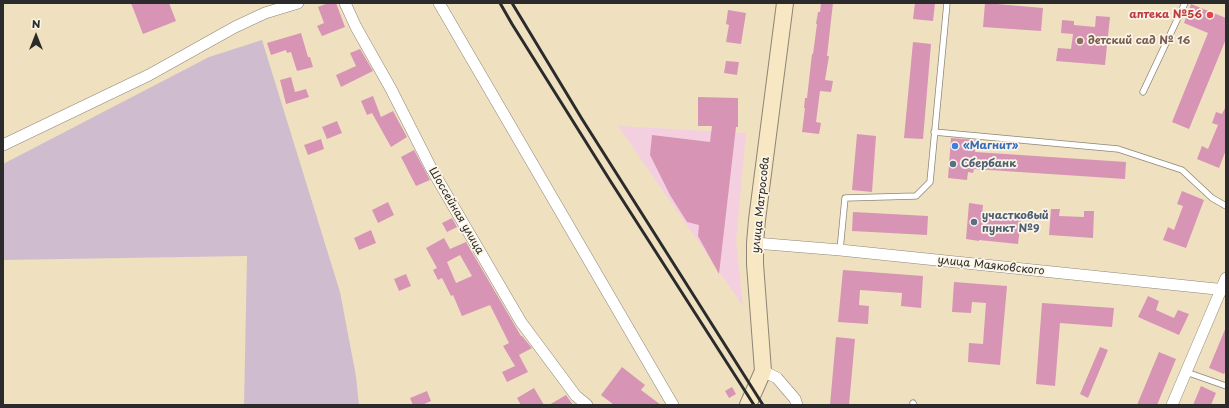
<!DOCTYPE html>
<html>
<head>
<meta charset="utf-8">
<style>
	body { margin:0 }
	#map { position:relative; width:1229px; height:408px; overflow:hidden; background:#efe1c0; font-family:"Playpen Sans",sans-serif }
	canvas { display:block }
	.frame { position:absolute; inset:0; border:4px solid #2b2b2b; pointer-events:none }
	.north { position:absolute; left:16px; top:16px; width:40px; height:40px; -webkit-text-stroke:3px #fcf5e5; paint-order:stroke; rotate:0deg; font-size:11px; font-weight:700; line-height:16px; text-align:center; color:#2b2b2b }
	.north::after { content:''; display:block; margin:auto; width:14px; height:18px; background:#2b2b2b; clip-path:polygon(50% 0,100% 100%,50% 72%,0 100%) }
</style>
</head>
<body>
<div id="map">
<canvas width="1229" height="408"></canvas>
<div class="frame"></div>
<div class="north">N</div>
</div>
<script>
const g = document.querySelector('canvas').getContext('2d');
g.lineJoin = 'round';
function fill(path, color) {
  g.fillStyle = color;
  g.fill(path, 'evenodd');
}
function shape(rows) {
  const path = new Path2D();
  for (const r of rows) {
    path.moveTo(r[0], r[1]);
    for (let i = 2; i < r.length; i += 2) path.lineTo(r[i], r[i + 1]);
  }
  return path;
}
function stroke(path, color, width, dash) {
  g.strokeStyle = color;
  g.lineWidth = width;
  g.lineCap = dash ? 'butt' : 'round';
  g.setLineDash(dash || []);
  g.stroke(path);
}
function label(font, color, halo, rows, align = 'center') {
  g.font = font + ' "Playpen Sans",sans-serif';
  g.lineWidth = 3.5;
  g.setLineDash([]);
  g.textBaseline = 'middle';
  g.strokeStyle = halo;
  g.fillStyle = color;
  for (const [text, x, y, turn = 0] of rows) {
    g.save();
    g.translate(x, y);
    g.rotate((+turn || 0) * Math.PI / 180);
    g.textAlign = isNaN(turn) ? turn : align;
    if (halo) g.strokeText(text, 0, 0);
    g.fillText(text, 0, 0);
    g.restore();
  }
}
fill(shape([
	[618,126,746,133,736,241,743,306]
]), '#f3cfe0');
fill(shape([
	[262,40,340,292,356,376,359,405,244,405,247,256,3,260,3,164,209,57]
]), '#cfbdcf');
fill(shape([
	[131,3,169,3,176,21,143,34],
	[328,3,336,3,345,27,322,36,317,26,324,23,318,7],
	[821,3,833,3,827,56,829,56,825,80,833,81,831,92,820,91,816,122,821,123,819,134,802,132,805,108,804,108,805,98,807,98,812,54,813,54,817,24,816,24,818,12,820,12],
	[915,3,935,3,933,21,913,19],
	[985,3,1043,8,1041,31,983,27],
	[1191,4,1226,18,1226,39,1189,129,1172,122,1208,33,1184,23],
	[728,10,746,13,741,44,726,42,729,25,726,24],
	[1096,16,1110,17,1105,65,1056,61,1058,48,1071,49,1073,34,1061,33,1062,20,1074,21,1074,25,1095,27],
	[301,33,308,57,310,57,313,67,297,71,291,52,287,53,286,50,271,55,267,43],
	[913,42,931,44,923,139,904,138],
	[360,49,373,71,341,87,336,75,356,66,350,53],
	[726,61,739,62,737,75,724,73],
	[291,77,295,92,306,89,309,97,286,104,280,80],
	[373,96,381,117,393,111,407,137,391,147,372,113,367,115,361,101],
	[698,97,738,98,738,127,736,127,719,274,698,236,699,225,687,222,670,195,650,155,652,135,710,142,712,126,698,126],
	[1226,106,1226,150,1219,168,1197,159,1202,146,1208,149,1218,125,1212,123,1216,112,1222,114],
	[337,121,342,133,327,139,322,127],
	[857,134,876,136,872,192,852,190],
	[951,138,976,140,975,152,1126,162,1125,179,974,169,973,173,968,172,967,180,948,178],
	[321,139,324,149,308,155,304,145],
	[414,150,430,180,416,186,401,157],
	[1182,191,1204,200,1186,248,1163,240,1168,227,1174,230,1183,206,1177,204],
	[388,202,394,215,378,223,372,210],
	[969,203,983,205,982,216,1021,220,1018,244,979,240,979,241,966,239],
	[1051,209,1060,209,1059,216,1084,217,1084,211,1094,211,1093,238,1049,235],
	[853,212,928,216,927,235,852,231],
	[452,218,457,227,447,232,442,223],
	[371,230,376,243,359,250,354,238],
	[444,238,450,249,466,242,521,336,522,336,532,348,519,355,528,372,507,382,502,372,515,366,503,346,509,343,490,305,462,316,453,295,451,296,442,278,438,280,433,270,437,268,426,248],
	[460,255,472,276,456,283,447,262],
	[843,270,923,276,921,308,901,306,902,293,860,290,859,305,869,306,868,324,838,322],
	[406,274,411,286,399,291,394,279],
	[954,282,1007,286,1000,365,968,362,969,343,983,344,986,303,972,302,971,313,952,312],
	[1148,296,1159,301,1156,310,1174,318,1178,310,1189,314,1179,335,1138,317],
	[1042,303,1114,308,1112,327,1060,323,1055,386,1036,384],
	[1226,327,1226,370,1224,374,1209,368],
	[836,337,855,339,849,405,830,405],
	[1100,347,1108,350,1088,398,1080,394],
	[1159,352,1176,359,1157,405,1137,405],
	[622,367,645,385,641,390,661,405,614,405,601,395],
	[1201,386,1216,393,1211,405,1193,405],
	[732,387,736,394,729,398,725,391],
	[534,388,544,405,521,405,517,398],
	[427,391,431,401,422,405,413,405,410,398],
	[566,395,573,405,549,405]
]), '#d794b4');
const service = shape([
	[1143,92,1185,3],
	[934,132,1118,149,1182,170,1212,198,1226,206],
	[840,250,845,198,916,196,930,182,947,3],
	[1186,372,1226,386],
	[913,403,914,405]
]);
const minor = shape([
	[345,3,356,27,391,89,431,168,521,322,576,396,587,405],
	[439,3,673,405],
	[3,145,149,75,235,27,265,13,298,3],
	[755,243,840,250,1226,290],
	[763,371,777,378,795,399,797,405],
	[1172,405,1226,278]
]);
const secondary = shape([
	[748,405,763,371,755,264,755,243,757,220,785,3]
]);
stroke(service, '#8d8676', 7);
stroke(minor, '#8d8676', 12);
stroke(secondary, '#8d8676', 18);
stroke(service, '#fff', 5.5);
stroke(minor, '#fff', 11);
stroke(secondary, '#f7e8c3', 16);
stroke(shape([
	[500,3,512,24,611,182,754,405],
	[512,3,582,119,763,405]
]), '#2b2b2b', 3);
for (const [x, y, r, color] of [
	[1210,15,4,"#e0444e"],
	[1080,41,4,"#8d6e63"],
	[955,146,4,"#3f7fe0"],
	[953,164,4,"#5c6f8a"],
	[974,222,4,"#5c6f8a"]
]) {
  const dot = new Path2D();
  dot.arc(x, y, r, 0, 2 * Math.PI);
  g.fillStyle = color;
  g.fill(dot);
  stroke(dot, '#fcf5e5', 1.5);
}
label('bold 11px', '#be3a42', '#fcf5e5', [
	["аптека №56",1202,15]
], 'right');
label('bold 11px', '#785e54', '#fcf5e5', [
	["детский сад № 16",1088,41]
], 'left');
label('bold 11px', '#366cbe', '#fcf5e5', [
	["«Магнит»",963,146]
], 'left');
label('bold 11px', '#4e5e75', '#fcf5e5', [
	["Сбербанк",961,164],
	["участковый",982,216],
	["пункт №9",982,229]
], 'left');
label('11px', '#2b2b2b', '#fcf5e5', [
	["улица Матросова",761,205,-84],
	["Шоссейная улица",456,211,60],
	["улица Маяковского",991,266,6]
]);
</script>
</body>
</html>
